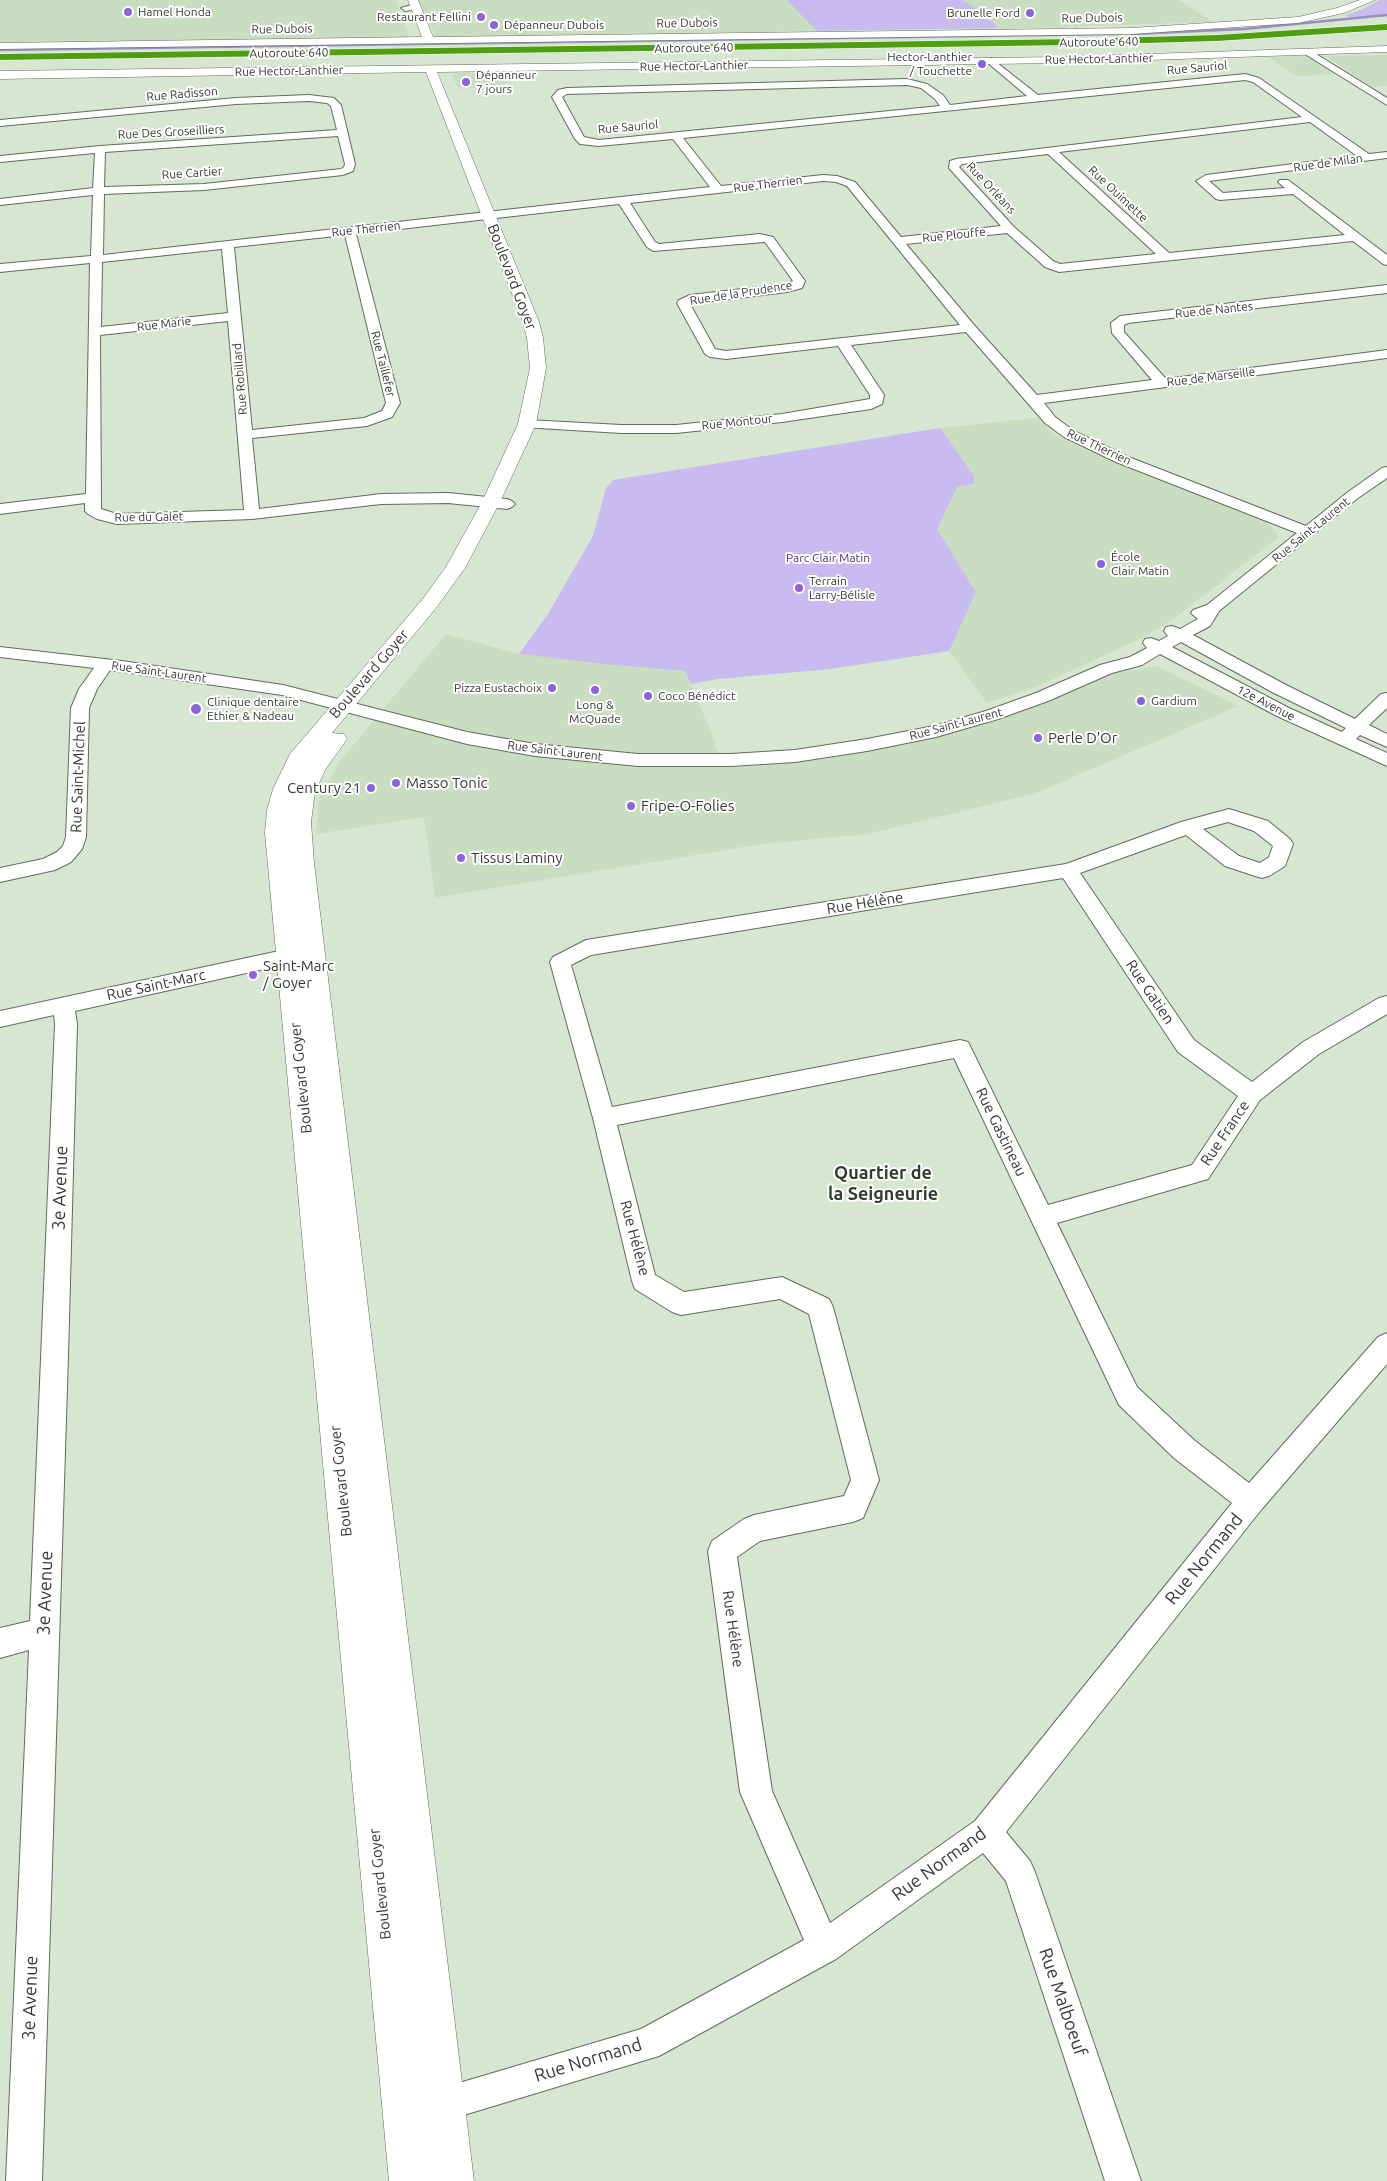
<!DOCTYPE html>
<html>
<head>
<meta charset="utf-8">
<style>
	body { margin:0 }
	canvas { display:block; background:#d7e6d0 }
</style>
</head>
<body>
<canvas width="1387" height="2181"></canvas>
<script>
const g = document.querySelector('canvas').getContext('2d');
g.lineJoin = 'round';
function fill(path, color) {
  g.fillStyle = color;
  g.fill(path, 'evenodd');
}
function shape(rows) {
  const path = new Path2D();
  for (const r of rows) {
    path.moveTo(r[0], r[1]);
    for (let i = 2; i < r.length; i += 2) path.lineTo(r[i], r[i + 1]);
  }
  return path;
}
function stroke(path, color, width, dash) {
  g.strokeStyle = color;
  g.lineWidth = width;
  g.lineCap = dash ? 'butt' : 'round';
  g.setLineDash(dash || []);
  g.stroke(path);
}
function label(font, color, halo, rows, align = 'center') {
  g.font = font + ' Ubuntu,sans-serif';
  g.lineWidth = 4;
  g.setLineDash([]);
  g.textBaseline = 'middle';
  g.strokeStyle = halo;
  g.fillStyle = color;
  for (const [text, x, y, turn = 0] of rows) {
    g.save();
    g.translate(x, y);
    g.rotate((+turn || 0) * Math.PI / 180);
    g.textAlign = isNaN(turn) ? turn : align;
    if (halo) g.strokeText(text, 0, 0);
    g.fillText(text, 0, 0);
    g.restore();
  }
}
fill(shape([
	[0,0,396,0,409,38,0,44],
	[417,0,790,0,813,22,817,31,437,38],
	[963,0,1179,0,1213,22,1002,29],
	[1387,55,1387,86,1372,87,1325,56],
	[1308,56,1337,74,1296,76,1268,57],
	[532,72,499,86,459,89,452,76,457,73],
	[1037,418,1057,436,1086,450,1268,523,1279,537,1169,622,1140,639,1036,687,987,703,949,651,976,592,937,529,957,486,973,484,974,477,940,428],
	[446,634,519,654,685,671,710,730,722,765,820,759,912,742,985,722,1114,673,1157,666,1238,706,1036,793,869,834,761,844,435,898,424,817,316,834,319,798,340,761]
]), '#c9ddc0');
fill(shape([
	[787,0,963,0,1000,28,817,31],
	[1380,0,1387,0,1387,15,1354,19,1345,15,1361,10],
	[940,428,974,476,974,484,957,487,937,529,976,592,949,651,830,669,718,679,691,684,685,671,604,664,519,654,548,614,593,536,606,488,613,480]
]), '#c7bbef');
stroke(shape([
	[1132,34,1244,29,1387,15],
	[0,50,1118,34]
]), '#9b8ec5', 2.5);
const street = shape([
	[415,4,418,5,418,9,405,11,401,8,415,4],
	[1308,49,1387,98,1387,105,1305,54,1303,52,1308,49],
	[991,58,1038,95,1245,74,1259,78,1369,154,1387,152,1387,158,1209,181,1223,193,1285,188,1278,182,1280,180,1288,180,1387,255,1387,265,1383,264,1353,241,1059,272,1045,267,1007,233,906,244,974,325,1037,395,1152,380,1112,333,1111,323,1120,316,1387,285,1387,293,1128,323,1124,325,1124,332,1166,379,1387,350,1387,358,1044,403,1055,417,1074,431,1126,456,1306,526,1348,492,1382,468,1387,467,1387,478,1358,498,1219,611,1210,626,1193,635,1286,685,1355,719,1381,694,1387,693,1387,708,1369,725,1387,734,1387,747,1360,735,1356,739,1387,753,1387,766,1277,716,1160,654,1142,665,1112,673,1048,701,998,719,936,737,867,751,795,762,731,766,638,766,535,756,467,744,282,695,110,670,97,689,89,708,86,837,82,849,71,862,55,870,0,882,0,868,43,859,57,852,63,846,66,837,71,708,79,689,94,668,0,657,0,647,122,661,283,685,467,732,535,744,638,754,731,754,795,750,867,739,934,726,986,711,1036,693,1100,665,1130,657,1147,648,1143,643,1145,639,1151,638,1159,641,1168,636,1164,631,1166,627,1172,626,1180,629,1198,619,1191,613,1193,610,1207,605,1297,533,1116,462,1064,437,1045,423,966,332,851,345,884,395,882,404,871,409,782,422,676,433,621,433,522,427,520,424,522,421,527,420,621,425,676,425,782,414,870,399,870,395,838,346,726,359,710,357,705,354,677,303,679,300,690,295,786,284,793,281,765,242,653,251,647,247,619,204,356,234,400,403,392,417,367,426,252,438,259,509,381,494,448,493,507,499,512,501,515,504,512,507,507,509,448,503,381,504,252,519,117,524,97,519,88,514,85,511,85,503,0,514,0,504,86,494,90,263,0,272,0,264,91,256,93,195,0,205,0,199,93,188,95,153,0,162,0,156,100,146,337,130,331,106,327,103,309,101,236,104,0,126,0,120,236,98,309,95,334,98,341,105,355,164,353,171,343,175,204,190,104,194,103,255,710,187,673,139,599,146,580,144,575,139,552,97,558,90,567,88,907,79,927,84,943,95,950,105,1027,96,988,63,986,61,991,58],
	[1245,80,1253,82,1302,117,956,159,950,161,949,168,1001,226,901,237,855,182,837,176,823,175,721,186,683,138,1245,80],
	[907,85,921,88,935,99,940,106,599,140,584,137,562,97,567,94,907,85],
	[1310,122,1357,156,1206,175,1196,181,1216,199,1220,200,1293,194,1345,235,1169,253,1059,152,1310,122],
	[338,136,345,164,344,167,341,169,204,184,104,187,105,152,338,136],
	[1048,154,1156,254,1060,264,1053,261,1014,227,959,167,962,164,1048,154],
	[823,181,836,182,847,186,960,325,726,351,715,349,690,304,787,292,802,288,805,281,773,237,760,234,659,244,655,242,630,203,823,181],
	[345,235,386,403,382,411,364,418,252,430,234,247,345,235],
	[222,249,228,313,101,327,102,262,222,249],
	[228,321,244,510,117,514,101,509,100,335,228,321],
	[1181,642,1274,693,1346,728,1342,732,1289,708,1172,647,1181,642],
	[1229,809,1268,821,1290,839,1293,844,1285,866,1269,876,1262,878,1255,876,1225,866,1186,835,1080,873,1194,1040,1252,1082,1303,1042,1379,998,1387,996,1387,1014,1319,1054,1260,1100,1208,1179,1057,1223,1137,1387,1194,1440,1249,1483,1378,1337,1387,1333,1387,1364,1261,1510,1006,1832,1030,1861,1035,1872,1141,2181,1105,2181,1006,1881,983,1853,836,1959,659,2056,434,2124,422,2118,416,2106,422,2094,641,2029,804,1940,740,1792,708,1551,712,1541,744,1519,754,1515,844,1496,851,1480,809,1314,780,1299,681,1315,672,1312,635,1289,632,1281,593,1118,550,962,553,957,586,940,1066,864,1181,822,1229,809],
	[1228,822,1254,831,1273,846,1269,857,1260,863,1239,856,1203,829,1228,822],
	[1063,878,1178,1052,1238,1096,1192,1165,1048,1205,971,1048,968,1042,960,1040,612,1107,571,965,591,955,1063,878],
	[954,1058,1119,1405,1174,1458,1232,1503,975,1821,830,1923,772,1791,737,1557,760,1541,853,1522,863,1518,879,1480,833,1307,829,1299,782,1277,684,1292,655,1275,617,1125,954,1058],
	[307,945,314,948,317,953,314,958,75,1011,77,1024,68,1356,42,2181,6,2181,29,1650,0,1658,0,1628,30,1621,55,1024,54,1015,0,1027,0,1011,307,945]
]);
const secondary = shape([
	[408,0,418,0,433,37,1132,28,1298,17,1337,8,1360,0,1375,0,1344,13,1298,23,1132,34,0,49,0,43,422,37,408,0],
	[1387,46,1387,52,1059,63,437,72,539,322,543,338,546,368,536,424,500,502,465,568,436,608,332,733,344,734,347,739,325,770,315,792,311,822,314,863,474,2181,389,2181,265,833,267,810,273,789,290,754,422,600,446,567,482,502,518,424,530,368,527,338,523,322,426,72,0,79,0,71,1059,57,1387,46]
]);
const highway = shape([
	[1387,24,1387,30,1217,41,1076,45,0,60,0,54,1076,39,1217,35,1387,24]
]);
stroke(street, '#5f6d59', 2);
stroke(secondary, '#5f6d59', 1);
stroke(highway, '#fff', 1);
fill(street, '#fff');
fill(secondary, '#fff');
fill(highway, '#4f9e11');
for (const [x, y, r, color] of [
	[128,12,5,"#8a63dd"],
	[1030,13,5,"#8a63dd"],
	[481,17,5,"#8a63dd"],
	[494,25,5,"#8a63dd"],
	[982,64,5,"#8a63dd"],
	[466,82,5,"#8a63dd"],
	[1101,564,5,"#8a63dd"],
	[799,588,5,"#8a63dd"],
	[552,688,5,"#8a63dd"],
	[595,690,5,"#8a63dd"],
	[648,696,5,"#8a63dd"],
	[1141,701,5,"#8a63dd"],
	[196,709,6,"#8a63dd"],
	[1038,738,5,"#8a63dd"],
	[396,783,5,"#8a63dd"],
	[371,788,5,"#8a63dd"],
	[631,806,5,"#8a63dd"],
	[461,858,5,"#8a63dd"],
	[253,975,5,"#8a63dd"]
]) {
  const dot = new Path2D();
  dot.arc(x, y, r, 0, 2 * Math.PI);
  g.fillStyle = color;
  g.fill(dot);
  stroke(dot, '#fff', 2);
}
label('12px', '#343a31', '#fff', [
	["Hamel Honda",138,12],
	["Brunelle Ford",1020,13,"right"],
	["Restaurant Fellini",471,17,"right"],
	["Dépanneur Dubois",504,25],
	["Hector-Lanthier",972,57,"right"],
	["/ Touchette",972,71,"right"],
	["Dépanneur",476,75],
	["7 jours",476,89],
	["École",1111,557],
	["Clair Matin",1111,571],
	["Terrain",809,581],
	["Larry-Bélisle",809,595],
	["Pizza Eustachoix",542,688,"right"],
	["Coco Bénédict",658,696],
	["Gardium",1151,701],
	["Clinique dentaire",207,702],
	["Ethier & Nadeau",207,716],
	["Long &",595,705,"center"],
	["McQuade",595,719,"center"]
], 'left');
label('12px', '#343a31', '#fff', [
	["Rue Dubois",1092,18,-1],
	["Rue Dubois",687,23,-1],
	["Rue Dubois",282,29,-1],
	["Autoroute 640",1099,42,-1],
	["Autoroute 640",694,48,-1],
	["Autoroute 640",289,53,-1],
	["Rue Hector-Lanthier",1099,59,-1],
	["Rue Hector-Lanthier",694,66,-1],
	["Rue Sauriol",1197,68,-5],
	["Rue Hector-Lanthier",289,71,-1],
	["Rue Radisson",182,94,-5],
	["Rue Sauriol",628,127,-5],
	["Rue Des Groseilliers",171,132,-3],
	["Rue de Milan",1328,163,-8],
	["Rue Cartier",192,173,-4],
	["Rue Therrien",768,184,-7],
	["Rue Orléans",991,188,47],
	["Rue Ouimette",1118,194,43],
	["Rue Therrien",366,229,-6],
	["Rue Plouffe",954,235,-6],
	["Rue de la Prudence",741,293,-9],
	["Rue de Nantes",1214,310,-6],
	["Rue Marie",164,324,-7],
	["Rue Taillefer",383,364,76],
	["Rue de Marseille",1211,377,-7],
	["Rue Robillard",240,379,-95],
	["Rue Montour",737,422,-6],
	["Rue Therrien",1099,447,25],
	["Rue du Galet",149,517,-1],
	["Rue Saint-Laurent",1311,530,-39],
	["Rue Saint-Laurent",159,672,8],
	["12e Avenue",1266,703,27],
	["Rue Saint-Laurent",956,724,-15],
	["Rue Saint-Laurent",555,751,7]
]);
label('12px', '#4a3579', '#fff', [
	["Parc Clair Matin",828,558]
]);
label('15px', '#343a31', '#fff', [
	["Boulevard Goyer",512,277,69],
	["Boulevard Goyer",369,674,-49],
	["Rue Saint-Michel",78,777,-88],
	["Rue Hélène",865,903,-9],
	["Rue Saint-Marc",156,985,-12],
	["Rue Gatien",1150,992,56],
	["Boulevard Goyer",301,1078,-96],
	["Rue Gastineau",1001,1132,64],
	["Rue France",1225,1133,-56],
	["Rue Hélène",635,1238,75],
	["Boulevard Goyer",341,1481,-96],
	["Rue Hélène",733,1629,82],
	["Boulevard Goyer",380,1884,-96]
]);
label('15px', '#343a31', '#fff', [
	["Perle D'Or",1048,738],
	["Masso Tonic",406,783],
	["Century 21",361,788,"right"],
	["Fripe-O-Folies",641,806],
	["Tissus Laminy",471,858],
	["Saint-Marc",263,966],
	["/ Goyer",263,983]
], 'left');
label('bold 18px', '#323e2d', '#fff', [
	["Quartier de",883,1173],
	["la Seigneurie",883,1194]
]);
label('18px', '#343a31', '#fff', [
	["3e Avenue",60,1188,-88],
	["Rue Normand",1204,1559,-51],
	["3e Avenue",45,1593,-88],
	["Rue Normand",939,1864,-36],
	["3e Avenue",30,1998,-88],
	["Rue Malboeuf",1063,2002,71],
	["Rue Normand",588,2060,-17]
]);
</script>
</body>
</html>
